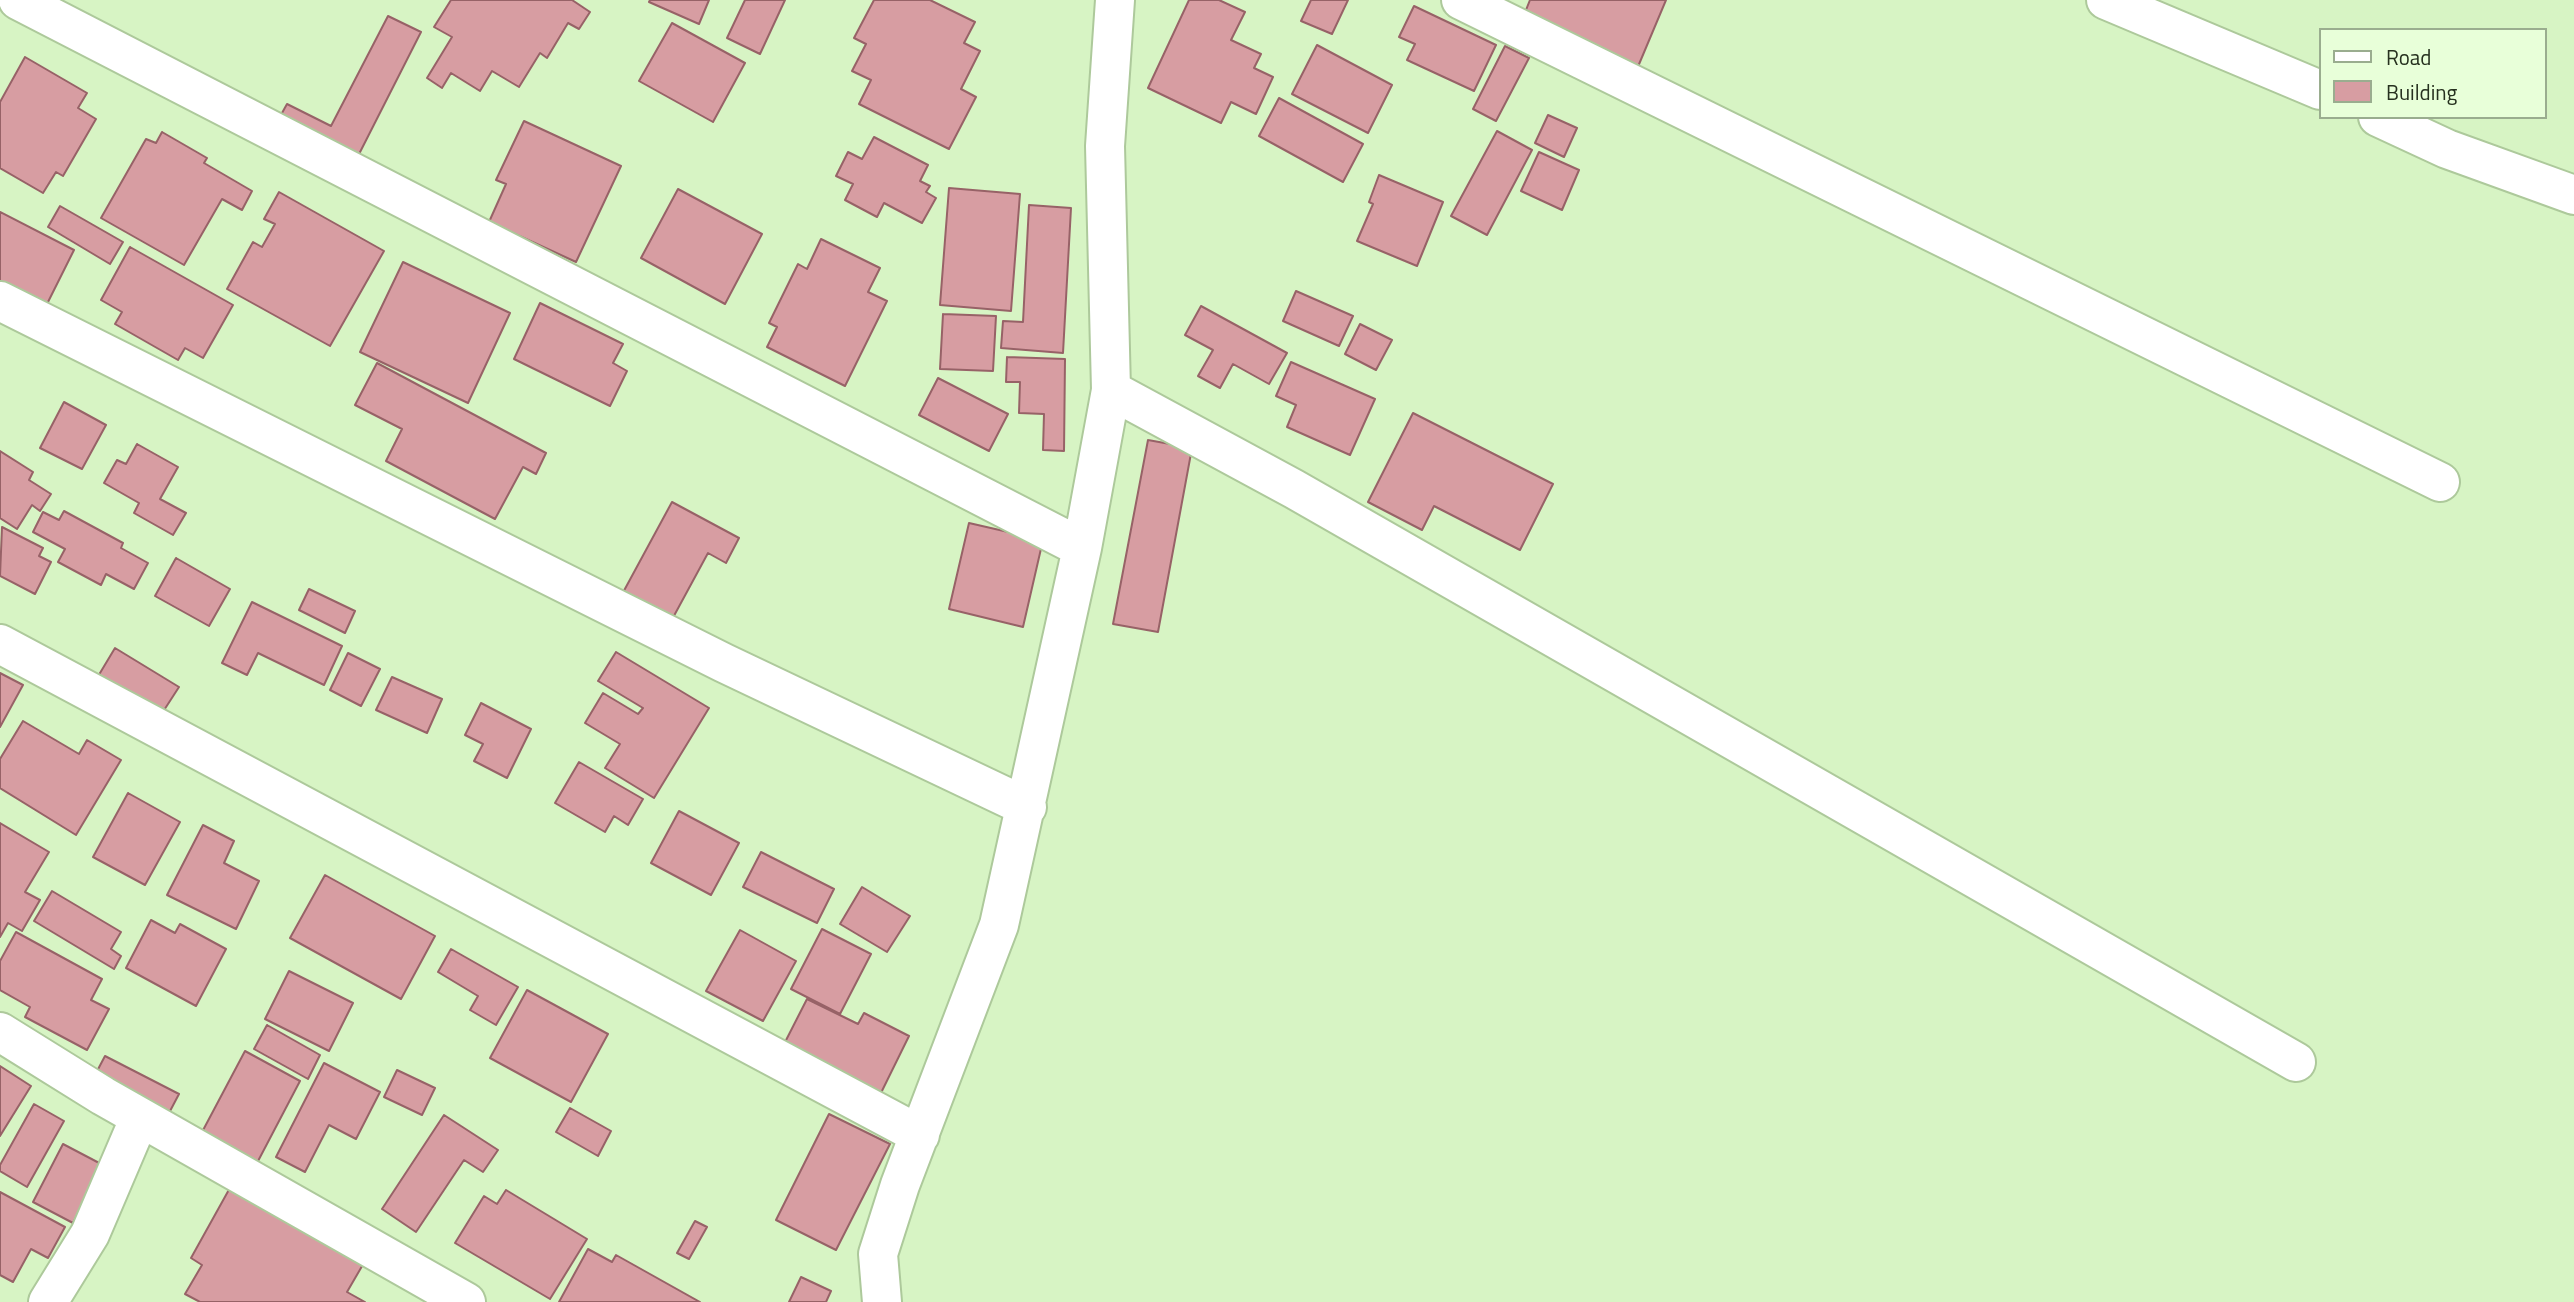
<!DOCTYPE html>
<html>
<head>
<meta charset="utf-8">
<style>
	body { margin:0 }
	#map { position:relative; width:2574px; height:1302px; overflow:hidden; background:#d7f4c4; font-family:"Titillium Web",sans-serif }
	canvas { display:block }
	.legend { position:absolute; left:2319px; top:28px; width:228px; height:91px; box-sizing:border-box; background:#e8ffd9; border:2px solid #9aad8f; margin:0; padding:9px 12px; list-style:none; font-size:21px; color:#26311f }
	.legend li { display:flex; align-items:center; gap:14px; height:35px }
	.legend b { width:35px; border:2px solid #9aad8f }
</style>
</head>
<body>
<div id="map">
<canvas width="2574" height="1302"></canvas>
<ul class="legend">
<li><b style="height:9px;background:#fff"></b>Road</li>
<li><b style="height:19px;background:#d79da2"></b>Building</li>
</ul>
</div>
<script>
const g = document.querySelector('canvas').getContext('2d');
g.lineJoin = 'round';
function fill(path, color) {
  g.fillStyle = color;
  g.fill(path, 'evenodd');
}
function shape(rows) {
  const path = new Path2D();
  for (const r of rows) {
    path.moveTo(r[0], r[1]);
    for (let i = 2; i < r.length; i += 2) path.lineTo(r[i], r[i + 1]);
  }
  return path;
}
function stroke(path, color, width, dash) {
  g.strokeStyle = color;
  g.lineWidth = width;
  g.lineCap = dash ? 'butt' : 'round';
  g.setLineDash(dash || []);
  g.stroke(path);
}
const building = shape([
	[451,0,572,0,590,12,579,29,568,23,547,58,540,53,519,87,492,71,480,91,451,73,442,88,427,78,452,37,434,27,451,0],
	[650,0,709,0,699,24,649,2,650,0],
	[745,0,785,0,760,54,727,38,745,0],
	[874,0,930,0,975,22,964,43,980,51,961,89,976,97,949,149,859,104,871,80,852,71,866,44,854,38,874,0],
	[1189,0,1219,0,1245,12,1231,40,1261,54,1254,68,1273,77,1256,114,1231,102,1221,123,1148,88,1189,0],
	[1311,0,1348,0,1332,34,1301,21,1311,0],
	[1530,0,1666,0,1637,69,1522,20,1530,0],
	[1414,6,1496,45,1474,91,1407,60,1415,44,1399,37,1414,6],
	[388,16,421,32,355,162,277,122,287,104,331,126,388,16],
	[672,23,745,63,713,122,639,81,672,23],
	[1317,45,1392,85,1368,133,1292,94,1317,45],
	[1505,46,1529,58,1496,121,1473,109,1505,46],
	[25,57,87,93,78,108,96,119,63,176,56,172,43,193,0,168,0,102,25,57],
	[1279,98,1363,144,1343,182,1259,136,1279,98],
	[1548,115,1577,128,1564,157,1535,143,1548,115],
	[524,121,621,166,576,262,489,222,506,184,496,180,524,121],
	[1497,131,1532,150,1487,235,1451,216,1497,131],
	[162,132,207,158,204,163,252,191,242,210,222,199,184,265,101,218,146,139,156,143,162,132],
	[874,137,928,165,920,181,930,186,926,192,936,198,922,223,884,203,877,217,845,200,853,184,836,176,848,152,862,159,874,137],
	[1539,152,1579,170,1562,210,1521,191,1539,152],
	[1379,175,1443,202,1417,266,1357,241,1373,204,1369,202,1379,175],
	[949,188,1020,194,1011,311,940,305,949,188],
	[678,189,762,234,725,304,641,258,678,189],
	[279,192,384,251,330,346,227,289,253,242,262,247,275,224,264,219,279,192],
	[1029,205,1071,208,1063,353,1001,348,1003,321,1023,322,1029,205],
	[60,206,123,242,110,264,48,227,60,206],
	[0,212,74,250,46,306,0,282,0,212],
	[821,239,880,268,868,292,887,301,845,386,767,347,777,327,769,323,798,264,807,269,821,239],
	[130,247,233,305,203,358,185,348,178,360,115,324,122,312,101,300,130,247],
	[403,262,510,313,468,403,360,352,403,262],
	[1296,291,1353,316,1339,346,1283,321,1296,291],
	[540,303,623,344,613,363,627,371,610,406,514,359,540,303],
	[1201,306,1287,353,1269,384,1233,364,1220,388,1198,376,1213,350,1185,335,1201,306],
	[943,314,996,316,993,371,940,369,943,314],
	[1360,324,1392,340,1376,370,1345,354,1360,324],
	[1007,357,1065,359,1064,451,1043,450,1044,414,1019,413,1020,382,1006,382,1007,357],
	[1291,362,1375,399,1350,455,1287,427,1296,405,1276,396,1291,362],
	[377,363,546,453,536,474,523,467,495,519,386,461,402,429,355,405,377,363],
	[938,378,1008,414,989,451,919,415,938,378],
	[64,402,106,425,82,469,40,448,64,402],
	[1413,413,1553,484,1520,550,1434,506,1422,530,1368,502,1413,413],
	[1148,440,1192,448,1158,632,1113,624,1148,440],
	[137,444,178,467,160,499,186,513,173,535,134,513,139,503,104,483,117,460,126,464,137,444],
	[0,451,33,472,29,480,51,494,40,511,32,505,17,529,0,518,0,451],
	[672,502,739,538,726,563,708,553,669,625,620,598,672,502],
	[64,511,123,543,121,548,148,563,134,589,106,574,101,585,58,562,65,549,33,532,43,512,59,520,64,511],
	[969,523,1043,540,1023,627,949,609,969,523],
	[2,527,43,548,39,556,51,562,35,594,0,576,2,527],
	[176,558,230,589,209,626,155,596,176,558],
	[309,589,355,611,345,633,299,610,309,589],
	[252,602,342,646,324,685,258,653,247,675,222,663,252,602],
	[115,648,179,687,157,721,94,683,115,648],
	[616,652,709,708,654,798,605,768,620,744,585,723,603,693,638,714,643,708,598,681,616,652],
	[348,653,380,669,361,706,330,690,348,653],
	[0,673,23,685,0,727,0,673],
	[392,677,442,699,427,733,376,710,392,677],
	[481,703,531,729,507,778,474,761,483,744,465,735,481,703],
	[23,721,79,754,87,740,121,760,76,835,0,788,0,759,23,721],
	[579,762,643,799,628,825,614,816,605,832,555,803,579,762],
	[128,793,180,822,145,885,93,857,128,793],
	[679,811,739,843,711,895,651,863,679,811],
	[0,823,49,852,25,892,40,900,22,931,8,923,0,937,0,823],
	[203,825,234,841,224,863,259,881,236,929,167,895,203,825],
	[761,852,834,889,817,923,743,887,761,852],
	[325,875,435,936,401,999,290,938,325,875],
	[862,887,910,916,887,952,840,924,862,887],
	[52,891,121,932,111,949,121,956,114,969,34,921,52,891],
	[151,920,175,933,180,924,226,949,196,1006,126,968,151,920],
	[822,929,871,954,840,1014,791,989,822,929],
	[740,930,796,961,763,1021,706,991,740,930],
	[16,932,102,979,91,1000,109,1009,87,1050,25,1017,30,1007,0,990,0,961,16,932],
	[451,949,518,987,496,1025,470,1010,478,996,438,972,451,949],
	[289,971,353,1003,329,1051,265,1019,289,971],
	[527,990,608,1034,571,1102,490,1058,527,990],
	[807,999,858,1024,864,1013,909,1036,877,1101,780,1052,807,999],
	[267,1025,320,1055,308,1079,254,1049,267,1025],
	[245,1051,300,1081,257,1163,201,1134,245,1051],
	[105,1056,179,1094,169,1113,95,1075,105,1056],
	[324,1063,380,1092,356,1139,329,1125,305,1172,276,1157,324,1063],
	[0,1066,31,1086,0,1136,0,1066],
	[397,1070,435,1088,422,1115,384,1097,397,1070],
	[34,1104,64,1121,27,1187,0,1171,0,1165,34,1104],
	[570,1108,611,1131,598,1156,556,1132,570,1108],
	[829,1114,890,1144,836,1250,776,1220,829,1114],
	[444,1115,498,1150,483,1172,464,1160,416,1232,382,1209,444,1115],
	[63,1144,103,1165,73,1223,33,1202,63,1144],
	[231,1186,365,1261,347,1292,365,1302,200,1302,185,1294,202,1265,191,1258,231,1186],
	[506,1190,587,1239,550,1299,455,1243,484,1196,497,1204,506,1190],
	[0,1192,65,1227,48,1258,31,1249,13,1282,0,1275,0,1192],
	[695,1221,707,1227,689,1259,677,1253,695,1221],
	[588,1249,612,1262,616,1255,700,1302,559,1302,588,1249],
	[801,1277,831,1291,826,1302,789,1302,801,1277]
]);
fill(building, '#d79da2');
stroke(building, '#976267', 2);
const street = shape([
	[18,0,1082,548],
	[1461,0,2440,482],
	[2106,0,2320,90],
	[2378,117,2447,149,2574,195],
	[0,301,724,663,1027,807],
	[1111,390,1294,489,2296,1062],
	[0,644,920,1135],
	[0,1032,103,1096,466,1302],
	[48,1302,90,1234,140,1117],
	[882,1302,878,1254,900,1185,999,925,1082,548,1111,390,1105,146,1115,0]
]);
stroke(street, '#adc99b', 42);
stroke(street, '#fff', 38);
</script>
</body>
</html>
